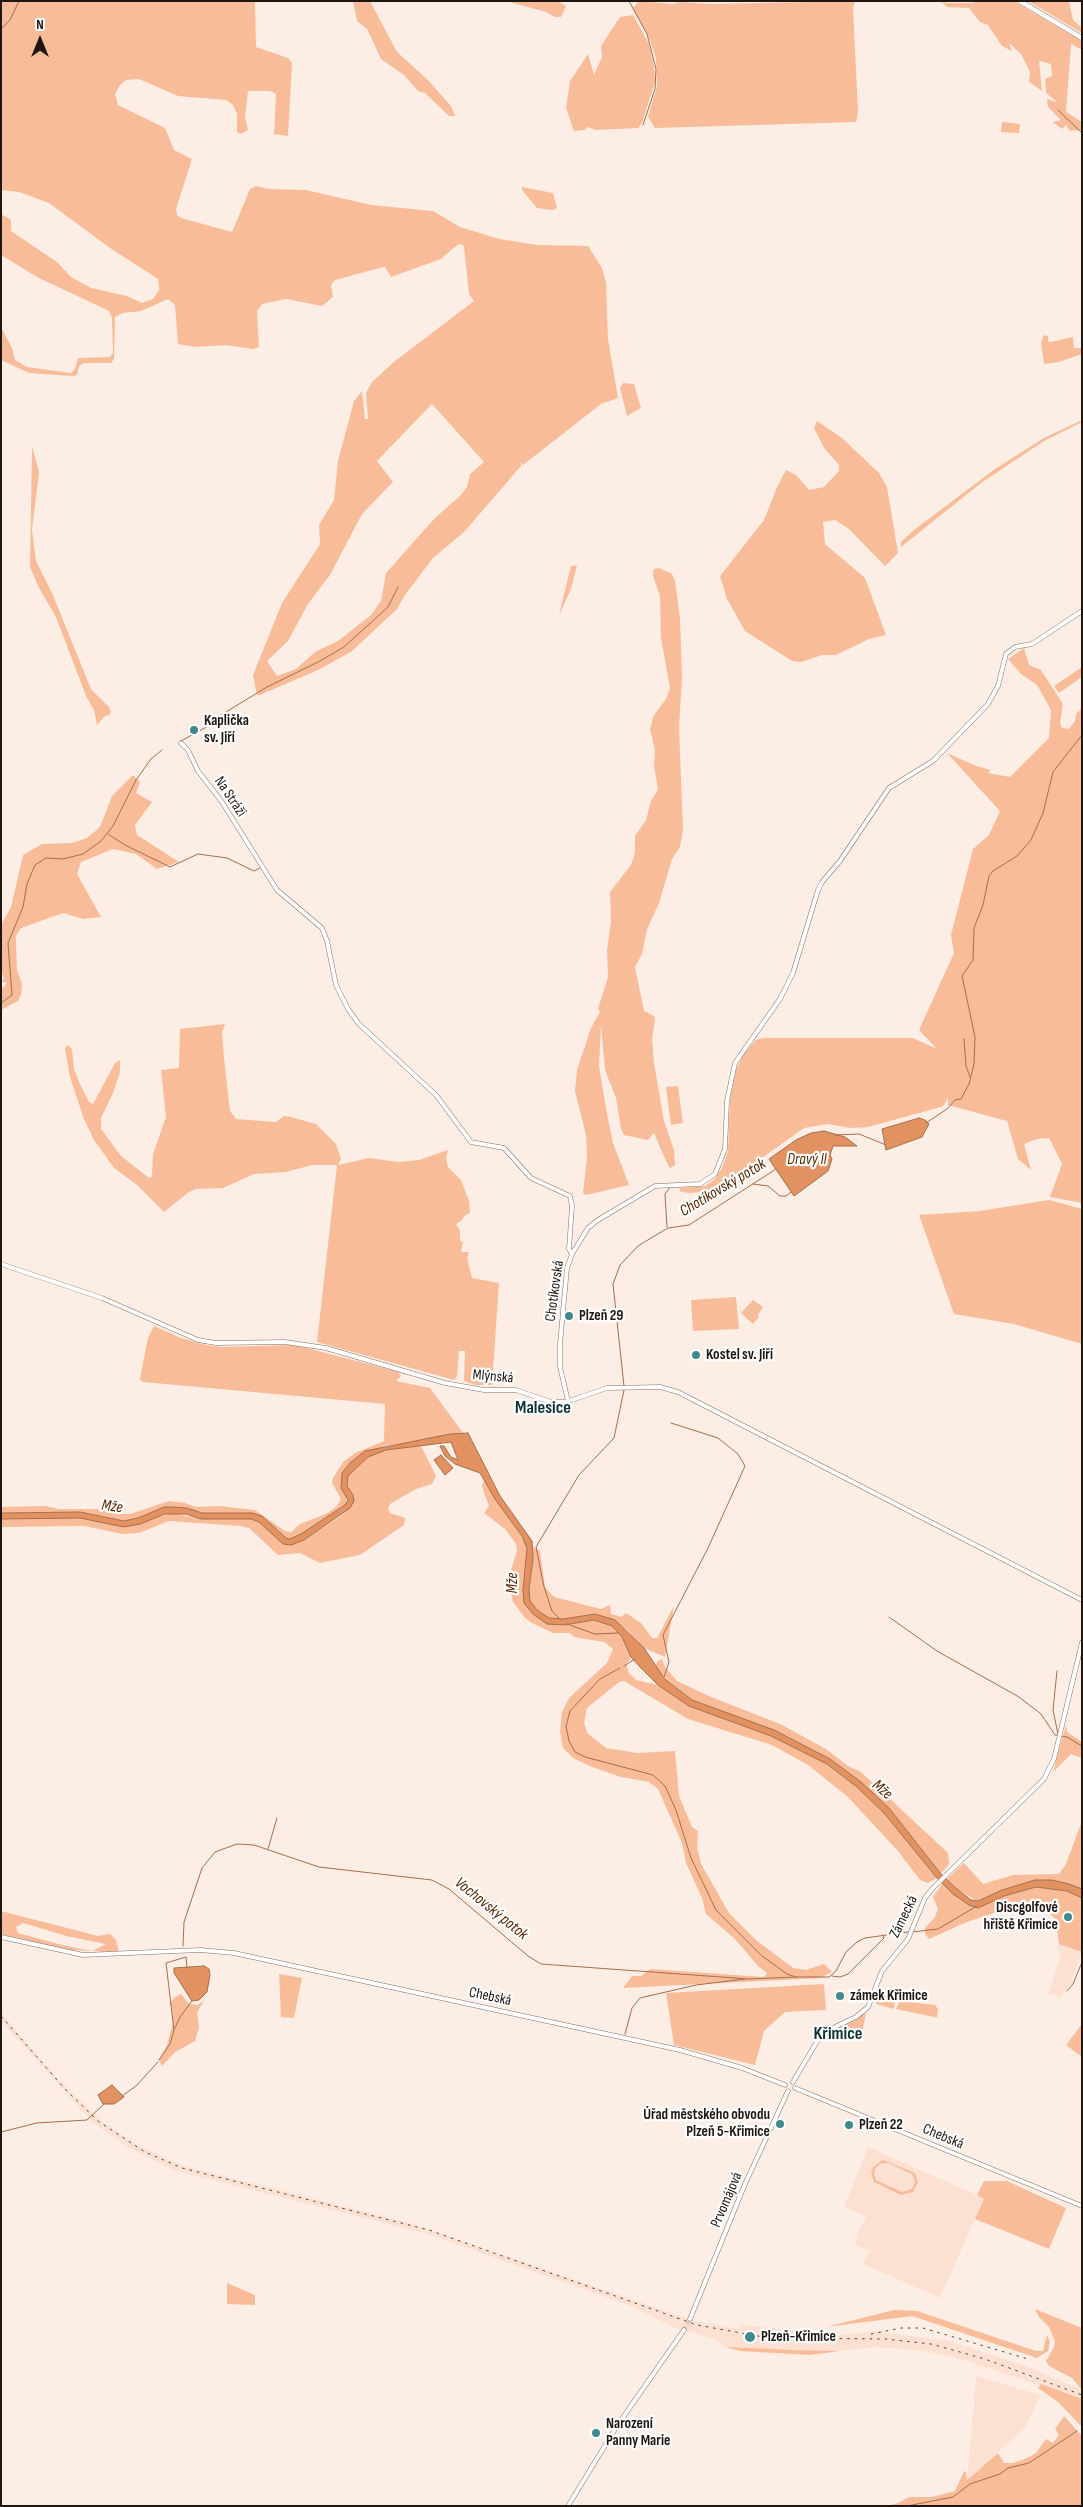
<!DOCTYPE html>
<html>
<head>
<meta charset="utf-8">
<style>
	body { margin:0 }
	#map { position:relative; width:1083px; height:2507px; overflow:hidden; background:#fdeee5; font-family:"Sofia Sans Condensed",sans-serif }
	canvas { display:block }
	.frame { position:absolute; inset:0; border:2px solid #1f1712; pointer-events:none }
	.north { position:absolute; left:15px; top:15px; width:50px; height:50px; -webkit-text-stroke:4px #fff; paint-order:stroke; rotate:0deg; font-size:14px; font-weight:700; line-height:20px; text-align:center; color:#1f1712 }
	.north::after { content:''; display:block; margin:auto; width:18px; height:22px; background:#1f1712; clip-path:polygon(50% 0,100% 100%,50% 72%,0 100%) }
</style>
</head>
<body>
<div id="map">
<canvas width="1083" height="2507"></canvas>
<div class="frame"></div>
<div class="north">N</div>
</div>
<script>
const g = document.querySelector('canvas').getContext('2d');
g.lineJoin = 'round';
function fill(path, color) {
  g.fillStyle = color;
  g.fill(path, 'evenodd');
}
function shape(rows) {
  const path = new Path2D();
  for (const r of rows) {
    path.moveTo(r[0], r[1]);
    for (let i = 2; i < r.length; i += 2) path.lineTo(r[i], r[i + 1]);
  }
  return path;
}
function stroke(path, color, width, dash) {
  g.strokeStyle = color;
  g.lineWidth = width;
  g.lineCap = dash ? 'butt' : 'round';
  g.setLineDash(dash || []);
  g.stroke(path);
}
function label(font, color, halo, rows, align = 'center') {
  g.font = font + ' "Sofia Sans Condensed",sans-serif';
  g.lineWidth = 4.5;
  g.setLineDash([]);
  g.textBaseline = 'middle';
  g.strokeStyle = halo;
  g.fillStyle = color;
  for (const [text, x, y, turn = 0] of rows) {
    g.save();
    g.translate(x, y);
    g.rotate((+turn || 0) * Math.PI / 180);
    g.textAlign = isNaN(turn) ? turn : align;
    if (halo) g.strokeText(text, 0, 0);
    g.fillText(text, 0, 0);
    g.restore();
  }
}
fill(shape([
	[1059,1944,1082,1952,1071,1983,1060,1997,1048,1994,1061,1954,1057,1948],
	[1,2013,59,2080,104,2123,140,2147,184,2166,410,2223,695,2321,740,2329,741,2325,792,2330,794,2334,834,2336,884,2330,885,2333,946,2340,1028,2367,1082,2390,1082,2399,963,2360,923,2351,876,2347,840,2351,729,2349,714,2339,675,2328,628,2305,425,2233,173,2170,128,2147,93,2123,1,2021],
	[868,2147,984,2198,940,2298,863,2264,869,2251,855,2245,858,2233,866,2217,844,2207],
	[976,2376,1041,2395,1025,2428,967,2480]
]), '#fce1d3');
fill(shape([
	[1,1,255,1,256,47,288,58,292,63,288,136,274,134,276,94,270,91,248,91,245,117,248,130,241,134,237,132,237,114,233,105,226,100,178,96,139,79,126,80,120,85,115,94,118,105,165,128,174,150,192,159,176,209,177,215,181,218,232,232,250,189,256,186,268,189,306,190,371,205,433,211,460,227,499,239,537,245,588,246,602,268,606,283,608,339,618,398,601,404,523,465,521,462,521,466,464,532,433,558,405,595,397,609,351,652,318,670,260,695,257,695,253,675,282,603,320,544,319,525,334,500,338,461,354,401,362,391,365,419,368,419,366,393,372,382,395,361,474,301,469,294,464,247,462,244,457,245,441,259,391,277,385,267,383,267,335,280,331,285,333,297,322,306,286,299,262,304,257,311,259,347,253,349,226,345,196,347,178,344,175,305,168,299,141,311,123,313,115,317,114,359,111,363,84,363,79,366,77,375,73,376,29,373,1,360,1,327,12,348,15,360,27,367,71,373,75,369,78,358,110,357,113,353,112,318,109,311,37,277,1,255,1,214,11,220,11,231,57,262,71,277,91,288,127,296,142,303,153,299,159,290,159,285,158,279,152,275,110,248,49,203,19,192,1,190],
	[432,404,484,462,470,474,467,487,461,495,435,518,386,573,381,601,371,615,338,641,315,652,296,669,277,676,267,661,288,641,308,604,330,575,362,514,393,482,377,461],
	[353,1,370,1,397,52,428,80,451,106,455,116,449,116,425,93,418,91,404,75,381,59,367,29,357,21],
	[506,1,558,1,566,6,561,17,555,17,546,12],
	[639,1,673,4,679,2,711,4,855,1,853,8,858,112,856,122,655,128,648,117,657,86,656,58,650,40,634,11,633,8],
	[941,1,946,3,974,3,973,1,1014,1,1082,41,1082,50,1071,44,1066,112,1082,122,1082,130,1070,131,1066,125,1062,129,1053,122,1061,120,1048,107,1047,99,1057,102,1046,93,1045,79,1052,76,1051,64,1039,61,1042,91,1029,82,1030,72,1021,54,1009,43,1012,51,1002,46,988,25,980,22,969,8,947,7],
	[1028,1,1069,1,1073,20,1082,28,1082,33],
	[633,15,649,44,654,66,655,82,642,123,638,128,596,130,587,127,585,130,574,131,566,108,570,81,588,54,594,75,602,57,601,46,620,17],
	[1002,122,1020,124,1019,133,1001,132],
	[522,187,553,193,557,208,553,210,537,208,522,190],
	[1044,335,1048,336,1048,341,1050,342,1073,337,1074,348,1082,348,1082,354,1059,362,1044,364,1041,342],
	[623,383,634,384,641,408,627,416,620,388],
	[1082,420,1082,422,1044,441,981,483,901,547,901,542,914,530,995,469,1044,438],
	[817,421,842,438,879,473,887,487,898,553,885,566,849,529,835,520,823,522,825,544,865,578,886,635,869,639,836,655,822,655,801,662,792,661,745,631,727,599,720,576,764,520,777,487,786,470,796,475,809,490,824,487,839,471,839,465,824,448,814,428],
	[32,446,39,472,32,530,36,561,52,593,91,689,109,707,111,712,109,715,105,716,97,725,94,710,86,696,56,617,39,588,30,567],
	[577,565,571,589,559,615,571,566],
	[659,568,672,574,675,581,680,618,682,678,679,727,683,829,680,847,672,859,659,903,647,929,642,954,635,967,644,1011,654,1016,655,1019,652,1039,654,1063,664,1121,674,1150,675,1165,670,1168,666,1161,654,1133,648,1140,624,1135,621,1129,616,1098,605,1070,601,1024,599,1066,607,1114,613,1143,629,1185,586,1195,583,1193,587,1158,586,1135,575,1091,577,1070,591,1028,600,1012,598,1009,608,977,607,951,611,921,610,892,631,865,635,853,635,836,646,820,651,801,658,789,654,766,655,751,650,729,654,715,666,699,670,688,661,638,660,596,653,576,654,569],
	[1024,648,1029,665,1041,670,1063,704,1060,723,1062,728,1069,729,1075,721,1076,714,1082,708,1082,1203,1050,1197,1062,1164,1049,1138,1037,1139,1024,1144,1031,1170,1018,1159,1007,1121,948,1105,948,1097,944,1105,941,1107,868,1127,851,1128,827,1124,804,1128,762,1158,737,1185,716,1187,703,1194,699,1192,690,1193,681,1192,679,1188,705,1186,714,1180,722,1168,728,1151,730,1099,736,1070,743,1055,756,1040,763,1038,913,1038,937,1049,919,1030,954,953,951,935,973,849,989,835,1000,811,947,753,976,766,991,770,988,773,1010,777,1049,738,1051,710,1037,685,1021,674,1008,659],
	[1082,667,1082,677,1059,693,1054,686],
	[133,775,140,782,136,793,152,802,135,825,137,835,179,862,157,869,136,854,113,849,81,862,77,874,101,917,83,919,63,913,21,928,16,936,16,943,17,970,22,984,21,995,18,1001,1,1010,1,990,7,983,2,981,4,978,1,971,1,925,11,907,23,855,42,844,72,843,87,838,100,827,112,796],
	[225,1024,222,1032,224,1058,230,1111,236,1119,276,1122,284,1116,291,1117,316,1124,336,1144,341,1159,338,1165,369,1158,398,1162,419,1160,448,1150,446,1158,448,1167,461,1180,469,1201,470,1213,464,1216,462,1220,456,1224,460,1231,460,1241,463,1242,461,1252,469,1252,467,1258,472,1278,499,1283,492,1385,475,1385,464,1381,465,1351,459,1351,457,1376,454,1380,317,1342,337,1165,312,1165,286,1172,254,1174,223,1188,196,1189,189,1192,164,1212,137,1185,114,1168,94,1140,84,1119,70,1077,65,1049,67,1045,72,1049,74,1069,80,1084,89,1102,93,1104,115,1063,120,1060,120,1072,113,1093,101,1118,101,1129,121,1156,149,1178,152,1177,153,1154,166,1117,161,1070,179,1068,180,1029],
	[678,1086,683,1123,671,1125,666,1087],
	[1049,1200,1082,1209,1082,1344,1014,1324,954,1314,919,1215,980,1211],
	[736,1297,739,1329,693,1331,691,1300],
	[753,1300,763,1307,758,1315,759,1317,753,1324,741,1313],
	[154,1326,181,1338,206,1345,223,1347,295,1345,399,1372,400,1377,396,1381,430,1388,463,1433,385,1446,350,1463,341,1488,347,1497,345,1505,301,1534,290,1539,286,1538,262,1516,202,1513,187,1508,164,1507,138,1518,124,1521,80,1512,1,1513,1,1507,45,1506,59,1509,98,1509,119,1514,130,1514,169,1501,185,1503,196,1507,219,1506,255,1510,285,1531,291,1532,300,1524,326,1514,336,1507,341,1499,332,1483,333,1478,343,1462,355,1453,384,1441,385,1404,143,1382,140,1380,142,1368,148,1338],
	[421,1446,436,1476,432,1484,416,1489,390,1504,388,1509,390,1513,405,1518,404,1525,360,1555,320,1563,300,1553,278,1555,249,1528,240,1526,169,1521,139,1533,123,1534,84,1526,1,1527,1,1519,80,1518,124,1527,173,1513,201,1519,251,1519,259,1522,283,1544,304,1540,345,1513,353,1495,347,1486,348,1476,368,1457,386,1450],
	[484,1481,526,1543,527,1558,523,1590,533,1614,564,1625,594,1620,612,1626,622,1638,631,1657,627,1663,628,1672,636,1680,658,1685,689,1706,771,1736,827,1764,857,1787,884,1813,937,1878,928,1883,920,1880,898,1851,848,1797,808,1765,772,1745,688,1719,624,1681,619,1682,587,1708,584,1723,588,1734,606,1748,637,1753,675,1751,679,1796,692,1827,698,1831,697,1847,701,1864,729,1913,756,1940,793,1968,806,1970,824,1964,832,1972,820,1978,623,1988,632,1976,641,1976,650,1969,764,1977,767,1973,758,1966,735,1939,706,1914,702,1898,686,1863,682,1843,658,1789,649,1782,621,1777,592,1767,573,1758,563,1748,560,1731,562,1712,569,1698,607,1663,613,1649,604,1642,574,1637,570,1633,553,1633,532,1623,525,1618,513,1602,510,1590,511,1570,517,1551,516,1544,505,1529,484,1513,489,1506,483,1490,482,1485],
	[533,1547,540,1551,545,1587,554,1597,601,1609,610,1605,611,1614,621,1617,626,1613,641,1623,652,1638,657,1638,674,1606,665,1657,644,1648,626,1629,595,1614,563,1619,549,1618,537,1610,530,1601,529,1589],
	[662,1659,665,1667,677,1681,711,1697,780,1724,826,1749,848,1766,861,1772,948,1853,949,1864,941,1874,889,1808,830,1759,692,1700,659,1672,655,1666,658,1661],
	[1066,1725,1067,1732,1082,1742,1082,1758,1071,1754,1053,1772],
	[1082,1821,1082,1889,1052,1880,1035,1880,1002,1890,977,1901,957,1889,947,1879,964,1863,983,1884,1013,1875,1059,1874,1066,1864],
	[942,1884,969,1905,978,1908,1004,1896,1036,1887,1067,1891,1082,1898,1082,1952,1059,1944,1056,1920,1047,1910,1026,1903,1009,1904,994,1913,967,1922,929,1939,925,1934,925,1928,935,1917,938,1909,933,1897],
	[1,1911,98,1936,110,1934,116,1940,119,1952,67,1950,1,1934],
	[23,1923,66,1936,106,1944,92,1951,62,1945,18,1933,16,1927],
	[279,1974,302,1978,294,2018,281,2017],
	[824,1984,826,2010,785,2012,764,2031,755,2065,674,2045,666,1993],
	[878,1992,895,2000,894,2009,876,2004],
	[181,1994,189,2004,198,2005,204,2000,197,2013,199,2027,195,2041,175,2052,162,2066,159,2060,167,2045,173,2022,172,2007,169,2004,175,1997],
	[900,2001,935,2005,938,2009,937,2017,939,2018,896,2009],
	[866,2013,861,2038,848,2040,830,2034,830,2032],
	[1082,2024,1082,2057,1066,2045],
	[883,2160,915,2173,918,2182,913,2192,901,2195,874,2182,871,2173,873,2167],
	[888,2163,912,2174,915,2182,912,2189,902,2192,876,2180,874,2173,876,2167,882,2163],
	[984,2181,1007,2181,1066,2208,1049,2249,975,2219,984,2199,977,2195],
	[227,2283,255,2295,255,2305,227,2304],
	[1035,2309,1082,2328,1082,2390,1072,2378,1049,2366,1046,2361,1054,2347,1055,2341,1049,2327,1039,2317],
	[894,2310,917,2311,1036,2351,1043,2351,1047,2335,1050,2342,1048,2351,1037,2358,912,2316,826,2327],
	[726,2347,793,2350,840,2351,810,2355,740,2351],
	[1041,2384,1082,2399,1082,2427,1058,2402,1038,2388],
	[1064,2416,1082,2436,1082,2506,886,2506,898,2503,909,2497,932,2497,955,2491,964,2471,966,2472,967,2480,998,2453,1004,2463,1013,2463,1025,2459,1036,2453,1046,2439,1053,2443,1059,2435,1055,2429]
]), '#f8bc99');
const water = shape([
	[919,1118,925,1120,929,1124,922,1137,886,1150,882,1129,919,1118],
	[824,1131,845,1137,857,1146,833,1146,830,1155,832,1159,828,1171,794,1196,769,1159,796,1140,811,1133,824,1131],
	[468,1433,500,1496,532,1541,533,1559,529,1589,530,1601,537,1610,549,1618,563,1619,595,1614,615,1620,644,1648,664,1678,692,1700,774,1730,830,1759,861,1782,889,1808,941,1874,957,1889,971,1900,978,1901,1002,1890,1035,1880,1052,1880,1069,1884,1082,1889,1082,1898,1067,1891,1036,1887,1004,1896,978,1908,969,1905,953,1894,937,1878,884,1813,857,1787,827,1764,771,1736,689,1706,658,1685,641,1668,631,1657,622,1637,612,1626,594,1620,564,1625,547,1624,533,1614,524,1603,523,1590,527,1548,522,1536,495,1499,480,1473,455,1464,445,1456,440,1446,444,1446,451,1457,458,1460,451,1442,386,1450,368,1457,348,1476,347,1486,353,1495,354,1501,350,1508,304,1540,291,1545,283,1544,259,1522,251,1519,201,1519,186,1514,165,1514,140,1524,124,1527,80,1518,1,1519,1,1513,80,1512,124,1521,138,1518,164,1507,173,1507,187,1508,202,1513,252,1513,262,1516,286,1538,290,1539,301,1534,345,1505,348,1500,341,1488,342,1473,350,1463,365,1451,450,1434,468,1433],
	[441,1455,453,1468,445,1475,434,1460,441,1455],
	[204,1966,209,1969,210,1975,207,1992,199,2000,192,2001,174,1973,174,1968,204,1966],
	[112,2085,124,2097,114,2104,103,2104,98,2095,112,2085]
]);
fill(water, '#e29260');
stroke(water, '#a86d49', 1);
stroke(shape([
	[629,1,647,34,656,69,655,89,643,125],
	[1,29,10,20,19,1],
	[1058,110,1082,133],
	[221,715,267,687,320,661,344,647,388,607,398,587],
	[217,718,218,717],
	[181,741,212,724],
	[108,834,125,845,170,867,198,854,227,858,254,871,260,868],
	[1,1003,12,995,8,943,23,907,27,884,35,865,46,858,63,859,83,854,101,841,113,826,136,780,151,759,162,750],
	[964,1039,966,1066,970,1077],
	[926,1123,947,1109,955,1100,961,1099,969,1084,974,1064,975,1037,962,976,973,960,974,928,983,905,989,876,993,871,1017,856,1031,840,1043,813,1053,772,1082,735],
	[835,1135,859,1134,886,1145],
	[753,1184,768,1186,780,1196,786,1196,791,1192],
	[667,1227,665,1194,671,1186],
	[624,1386,613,1284,620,1265,638,1246,656,1235,668,1228,689,1225,776,1169],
	[889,1617,937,1651,1019,1697,1041,1714,1055,1735,1067,1737,1082,1746],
	[559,1618,552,1611,544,1587,536,1547,579,1475,614,1438,624,1390],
	[567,1624,595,1634,618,1633],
	[624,1666,635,1659],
	[620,1668,600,1679,570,1711,566,1726,569,1741,575,1752,585,1757,653,1775,665,1786,676,1810,691,1858,716,1910,762,1956,787,1974,796,1977,829,1977,836,1971,846,1952,857,1942,865,1938,908,1932],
	[1057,1671,1053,1710,1058,1734],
	[664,1677,669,1662,663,1635,708,1548,745,1466,738,1454,718,1438,671,1423],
	[268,1849,277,1818],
	[912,1932,938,1929,977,1906],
	[183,1946,184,1922,202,1868,215,1852,237,1844,254,1845,319,1867,432,1880,449,1889,528,1956,541,1964,749,1979,796,1977],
	[832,1976,840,1977,848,1974,884,1938,883,1935],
	[1067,1991,1073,1984,1082,1962],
	[174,2030,180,2017,192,2001],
	[625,2034,632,2008,640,1998,696,1985,745,1979],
	[159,2060,170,2044,174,2030,166,1963,186,1957,187,1968],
	[122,2096,136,2086,158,2062],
	[1,2132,37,2123,87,2120,105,2103],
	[907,2506,953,2497,970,2484,1000,2474,1008,2468,1029,2463,1077,2431]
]), '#a86d49', 1);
stroke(shape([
	[684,2330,690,2319]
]), '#dccec5', 4, [4, 2]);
const secondary = shape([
	[181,743,188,750,198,771,222,802,277,890,322,928,327,941,336,985,348,1009,359,1024,436,1095,471,1142,504,1148,531,1178,570,1196,572,1206,569,1249,572,1254],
	[1,1264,102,1298,198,1340,216,1343,285,1342,326,1348,445,1383,484,1390,516,1390,551,1402,566,1402,607,1388,660,1387,678,1392,1082,1600],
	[568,1401,560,1367,560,1344,567,1268,572,1254,588,1228,598,1220,655,1186,700,1184,715,1174,725,1149,727,1101,735,1063,780,999,793,973,818,890,822,882,840,861,889,788,933,761,988,704,998,686,1006,654,1015,647,1032,644,1082,611],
	[1,1937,83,1955,200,1950,234,1953,680,2050,742,2068,785,2085],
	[793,2082,822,2033,856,2017,868,2007,882,1971,908,1939,925,1898,932,1889,1044,1779,1054,1759,1082,1642],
	[795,2088,1082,2206],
	[690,2319,745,2184,788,2091],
	[568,2506,617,2426,684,2330]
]);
const primary = shape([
	[1020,1,1082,38]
]);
stroke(secondary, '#846e61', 5);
stroke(primary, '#846e61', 5.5);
stroke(secondary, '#fff', 4);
stroke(primary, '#fff', 4.5);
stroke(shape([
	[1,2016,66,2090,98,2121,145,2152,182,2168,429,2230,697,2325,769,2338,886,2339,931,2344,985,2359,1082,2395],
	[871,2334,901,2328,923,2328,1028,2359]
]), '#4d443e', 1, [2.5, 5]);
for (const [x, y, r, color] of [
	[194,730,5,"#40888d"],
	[569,1316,5,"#40888d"],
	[696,1355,5,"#40888d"],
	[1068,1917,5,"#40888d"],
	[840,1996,5,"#40888d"],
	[780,2124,5,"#40888d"],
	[849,2125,5,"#40888d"],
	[750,2337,6,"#40888d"],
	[596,2433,5,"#40888d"]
]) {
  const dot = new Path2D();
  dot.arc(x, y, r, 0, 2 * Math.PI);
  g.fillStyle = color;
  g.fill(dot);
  stroke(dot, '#fff', 2);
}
label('bold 15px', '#1f1712', '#fff', [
	["Kaplička",204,721],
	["sv. Jiří",204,738],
	["Plzeň 29",579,1316],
	["Kostel sv. Jiří",706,1355],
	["Discgolfové",1058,1908,"right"],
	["hřiště Křimice",1058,1925,"right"],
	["zámek Křimice",850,1996],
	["Úřad městského obvodu",770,2115,"right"],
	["Plzeň 5-Křimice",770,2132,"right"],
	["Plzeň 22",859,2125],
	["Plzeň-Křimice",761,2337],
	["Narození",606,2424],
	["Panny Marie",606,2441]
], 'left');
label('15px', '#1f1712', '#fff', [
	["Na Stráži",230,797,56],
	["Chotíkovská",555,1291,-82],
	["Mlýnská",493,1377,5],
	["Zámecká",904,1917,-64],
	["Chebská",490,1997,12],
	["Chebská",943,2137,23],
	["Prvomájová",727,2200,-67]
]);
label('italic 16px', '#592600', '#fff', [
	["Dravý II",807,1160],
	["Chotíkovský potok",723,1188,-31],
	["Mže",112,1507,8],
	["Mže",513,1583,-90],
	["Mže",882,1790,41],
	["Vochovský potok",491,1909,39]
]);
label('bold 18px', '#0f3235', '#fff', [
	["Malesice",543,1408],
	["Křimice",838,2034]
]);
</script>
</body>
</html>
